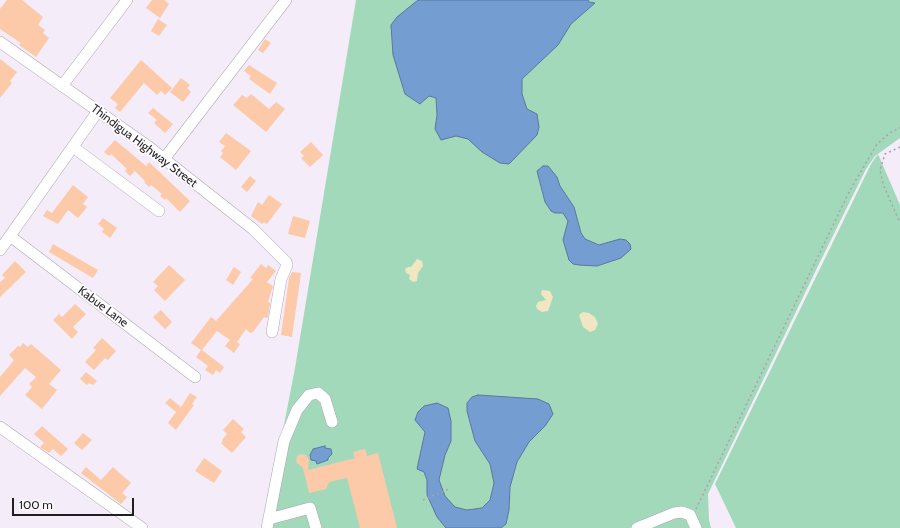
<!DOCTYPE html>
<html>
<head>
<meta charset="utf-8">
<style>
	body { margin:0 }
	#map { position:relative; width:900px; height:528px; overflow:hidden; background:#f5ecf9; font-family:Cabin,sans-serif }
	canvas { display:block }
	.scale { position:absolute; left:12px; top:498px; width:122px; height:18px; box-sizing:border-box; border:2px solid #221f23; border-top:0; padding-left:5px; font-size:12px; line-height:14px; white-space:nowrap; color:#221f23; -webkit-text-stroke:3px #fefcff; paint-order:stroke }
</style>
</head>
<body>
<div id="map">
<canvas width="900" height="528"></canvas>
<div class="scale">100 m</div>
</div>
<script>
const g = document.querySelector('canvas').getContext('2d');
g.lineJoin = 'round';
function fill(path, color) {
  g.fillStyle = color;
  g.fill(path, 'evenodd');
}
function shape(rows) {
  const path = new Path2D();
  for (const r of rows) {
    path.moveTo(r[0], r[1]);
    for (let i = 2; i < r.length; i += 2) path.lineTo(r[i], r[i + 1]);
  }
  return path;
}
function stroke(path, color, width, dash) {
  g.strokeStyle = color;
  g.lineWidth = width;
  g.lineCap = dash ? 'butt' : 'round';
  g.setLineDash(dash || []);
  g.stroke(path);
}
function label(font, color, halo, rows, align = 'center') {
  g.font = font + ' Cabin,sans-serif';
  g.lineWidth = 3.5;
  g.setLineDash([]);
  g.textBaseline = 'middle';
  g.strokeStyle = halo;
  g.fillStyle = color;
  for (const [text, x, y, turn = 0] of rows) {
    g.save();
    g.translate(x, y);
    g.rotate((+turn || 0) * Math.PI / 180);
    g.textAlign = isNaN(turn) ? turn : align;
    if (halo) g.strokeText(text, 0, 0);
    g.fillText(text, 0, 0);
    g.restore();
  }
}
fill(shape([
	[356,0,900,0,900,138,875,156,866,169,818,266,708,494,709,520,711,528,264,528,295,368],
	[878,154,900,205,900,528,736,528,715,484,871,164]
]), '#a2d9bb');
fill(shape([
	[417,259,422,261,423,266,418,273,417,281,413,282,409,279,410,275,406,273,405,269,408,267,411,267],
	[542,290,550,291,553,297,548,311,542,312,537,309,536,306,538,302,546,300,541,294],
	[583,312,589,313,595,317,598,324,595,330,590,332,583,327,579,315]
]), '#f0e6c1');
const water = shape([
	[418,0,588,0,589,2,595,3,571,24,558,45,522,79,522,94,527,109,537,114,539,127,537,135,509,164,500,163,482,152,468,139,456,136,441,140,435,129,437,115,436,98,429,96,420,104,405,94,393,55,391,25,397,17,418,0],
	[543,166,548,166,557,177,560,186,574,207,581,233,585,239,599,245,620,239,626,240,630,244,631,249,621,258,597,266,579,265,573,264,569,260,563,240,568,221,563,213,555,213,551,211,545,202,537,171,543,166],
	[478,395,538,399,549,404,553,414,545,426,529,442,517,462,510,487,509,510,506,524,501,528,446,528,437,517,427,495,427,480,424,472,417,469,425,432,415,420,418,412,424,406,437,403,448,408,451,421,451,441,445,455,439,480,445,496,455,507,467,510,482,508,490,500,494,483,490,464,475,441,467,411,467,403,472,397,478,395],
	[325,446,325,448,331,449,332,454,328,458,328,460,317,464,316,461,311,460,310,455,313,449,325,446]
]);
fill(water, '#749dd2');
stroke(water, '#5b779e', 1);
fill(shape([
	[7,0,22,0,43,17,38,25,45,30,43,33,49,38,36,57,19,45,21,43,0,29,0,9],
	[152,0,164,0,169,4,160,18,146,8],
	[158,19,167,25,159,36,151,31],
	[265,39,271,43,263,53,258,50],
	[0,59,17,72,10,81,12,83,0,98],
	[141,60,172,88,165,95,161,91,157,95,144,83,120,112,115,108,118,104,110,98],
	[249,65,277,83,270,94,249,79,251,76,244,71],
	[181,78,190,85,187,88,191,92,183,102,170,92],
	[251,94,269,109,276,102,285,109,266,132,233,105,242,95,247,98],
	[153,108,173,124,165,133,154,123,157,120,148,113],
	[226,133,251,151,236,170,220,157,223,153,221,151,225,146,219,142],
	[115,140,146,166,149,162,190,201,180,212,166,198,165,200,160,196,162,194,151,185,149,187,144,182,145,181,135,171,130,176,125,171,127,169,111,154,109,156,104,152],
	[311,142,323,155,310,167,301,158,304,156,300,152],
	[250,176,256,181,247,192,241,187],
	[73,185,88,197,83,204,87,207,78,218,68,210,58,224,43,216,47,210,52,213],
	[269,195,282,204,267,224,264,222,262,224,251,216,258,202,262,205],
	[293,216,310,221,305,238,288,234],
	[103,218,117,228,110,238,102,232,104,229,98,224],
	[53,244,98,270,93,278,49,252],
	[15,261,26,272,0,297,0,282,5,278,2,275],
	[261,264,266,268,268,265,276,271,267,282,273,286,268,302,270,303,268,317,266,318,264,317,253,332,250,333,246,329,237,342,240,344,234,353,225,346,230,340,217,331,202,350,224,367,220,373,216,370,213,375,205,370,208,366,196,357,201,350,191,343,211,317,216,321,253,279,250,278],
	[169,265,185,280,165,301,154,290,158,286,153,282],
	[234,267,241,272,233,285,226,280],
	[292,272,301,273,292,337,281,335,289,278],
	[75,304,86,314,73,327,78,332,72,339,53,320,59,314,62,317],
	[161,310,172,322,165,329,153,317],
	[102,338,116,351,108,360,105,358,94,370,85,362,96,350,93,348],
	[23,343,28,347,31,344,61,370,49,384,57,390,42,409,25,395,32,387,29,384,36,377,25,368,0,396,0,377,14,360,9,355,18,346,20,347],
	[86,372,97,381,93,385,89,383,87,385,80,379],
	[190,393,197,397,192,404,194,405,176,430,168,423,176,412,165,403,170,398,181,407],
	[233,419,244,429,241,432,246,437,232,453,221,443,223,441,222,440,227,434,223,430],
	[42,426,68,449,61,456,53,449,49,453,40,447,44,443,34,434],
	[83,433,92,440,82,450,74,443],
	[365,449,367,456,378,453,397,528,360,528,347,478,329,482,326,489,309,493,303,468,296,462,297,456,301,454,306,455,309,460,308,470,355,458,353,452],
	[204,458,222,471,214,483,195,471],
	[86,467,101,480,113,467,131,483,122,493,127,497,121,504,81,473]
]), '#fcc9a9');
const minor = shape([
	[0,42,149,147,253,229,286,262,287,265,281,279,272,332],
	[62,86,127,0],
	[73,147,159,211],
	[164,159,286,0],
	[10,236,195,377],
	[0,250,98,111],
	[0,427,142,528],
	[269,519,310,508,316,528],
	[267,528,284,441,297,410,309,395,318,393,325,399,332,422],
	[637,528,674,513,682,512,690,515,696,528]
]);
stroke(minor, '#afa6b3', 12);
stroke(shape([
	[900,147,885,154,880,170,883,184,900,223],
	[423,500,449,489],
	[696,509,850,190,877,144,891,132,900,128]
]), '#a9a2ac', 1.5, [2, 3]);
stroke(minor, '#fff', 11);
label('12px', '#221f23', '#fefcff', [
	["Thindigua Highway Street",144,146,37],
	["Kabue Lane",103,307,37]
]);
</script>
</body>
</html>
